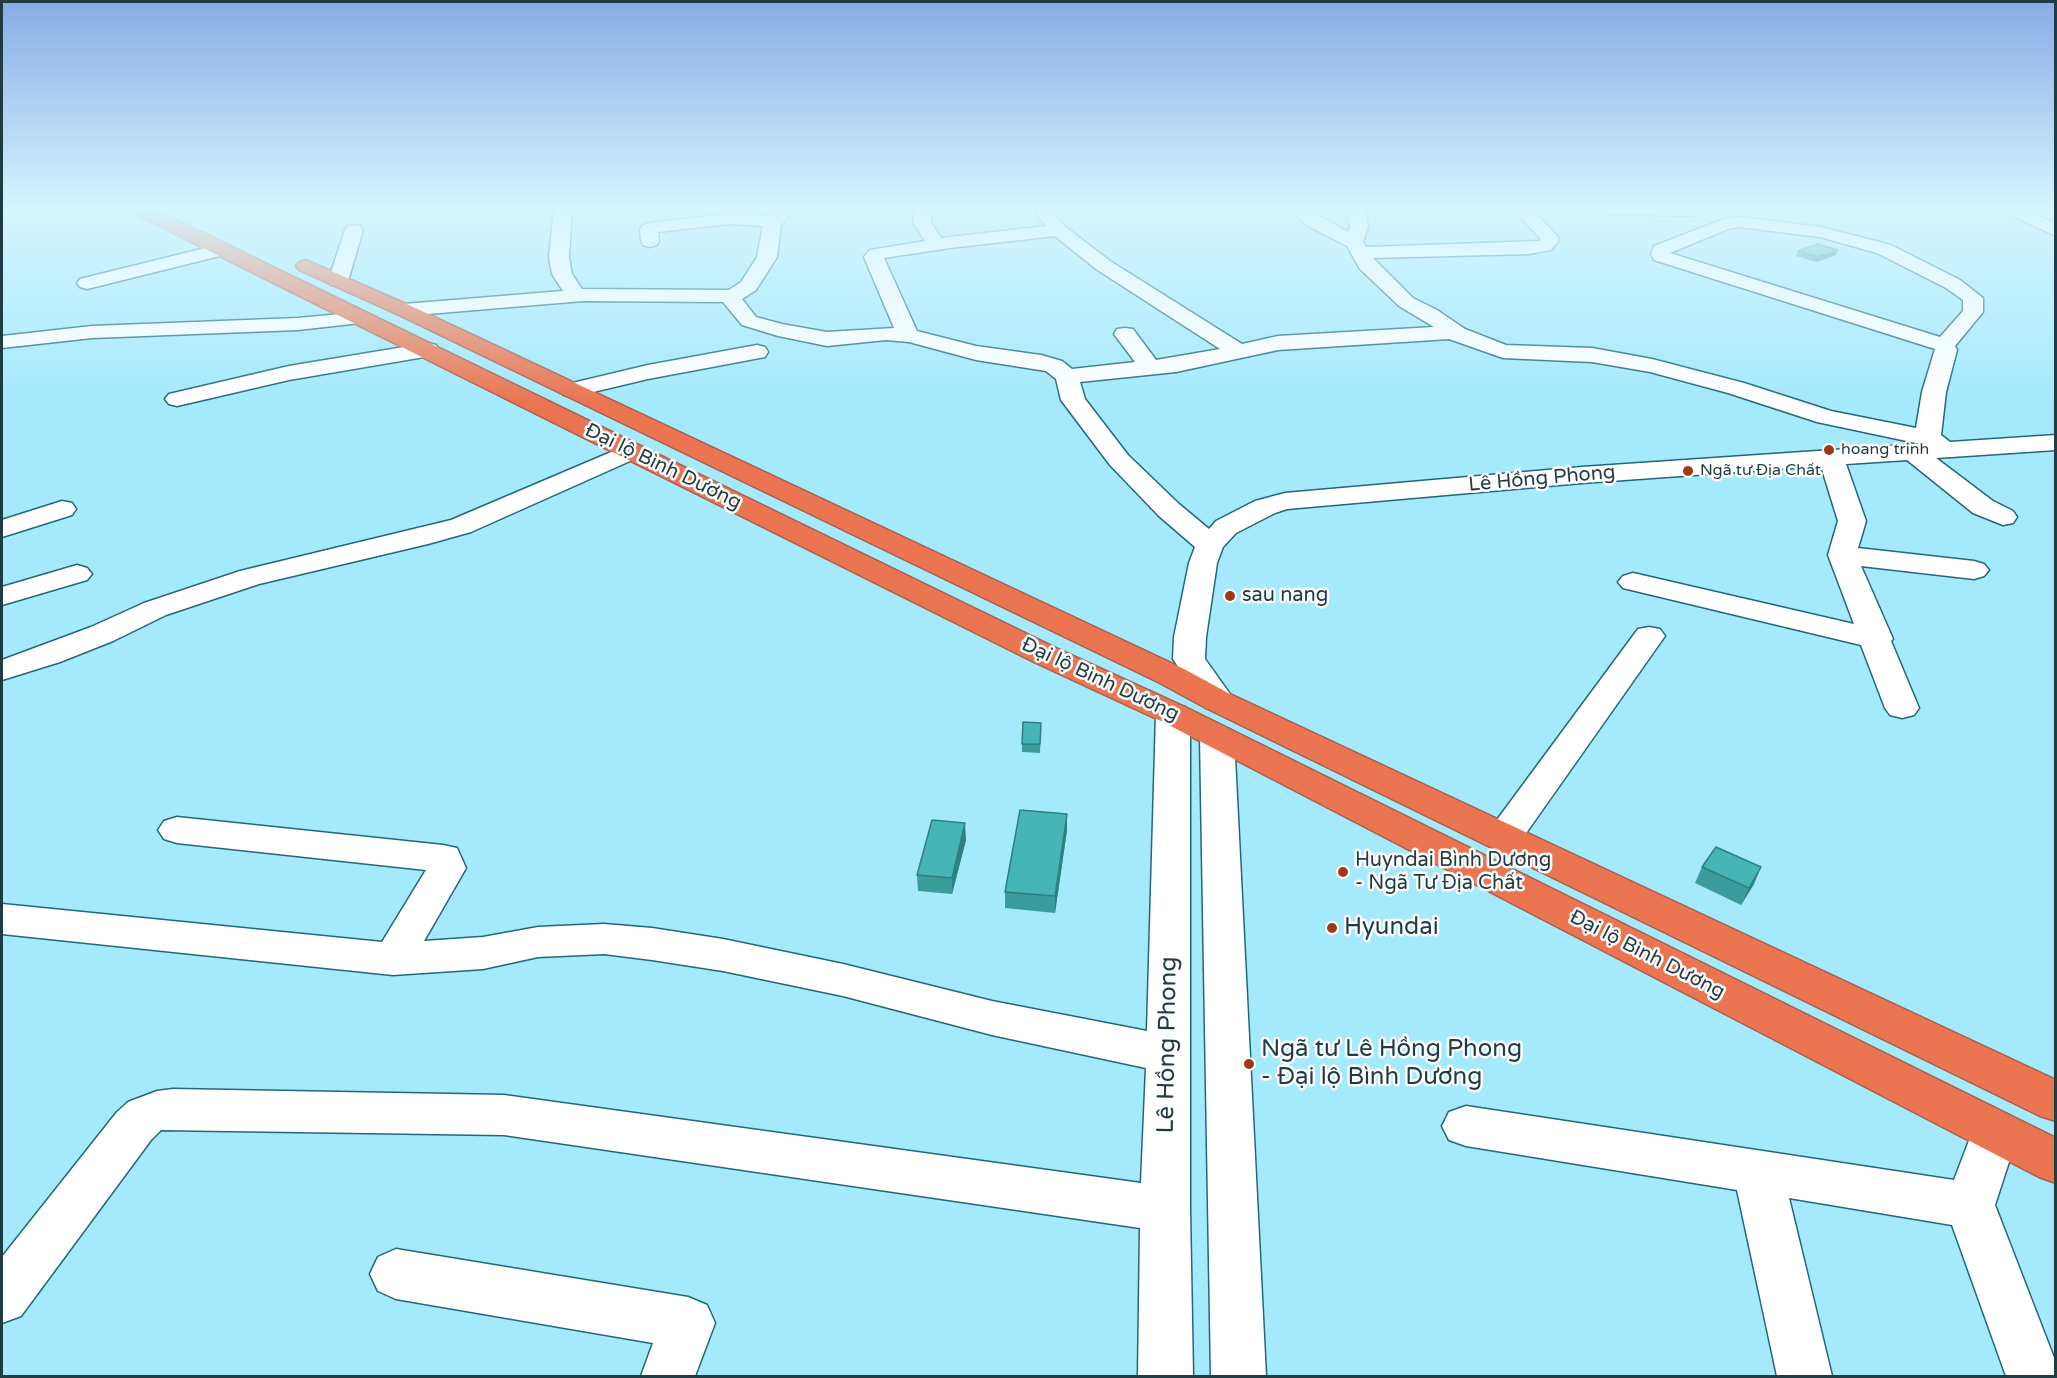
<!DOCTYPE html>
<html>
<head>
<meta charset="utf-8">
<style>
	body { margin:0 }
	#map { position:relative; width:2057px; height:1378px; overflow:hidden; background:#a5e9fd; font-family:"Varela Round",sans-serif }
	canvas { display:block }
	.frame { position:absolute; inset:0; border:3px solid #1f3b43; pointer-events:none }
</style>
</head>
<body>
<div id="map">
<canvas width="2057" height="1378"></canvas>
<div class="frame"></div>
</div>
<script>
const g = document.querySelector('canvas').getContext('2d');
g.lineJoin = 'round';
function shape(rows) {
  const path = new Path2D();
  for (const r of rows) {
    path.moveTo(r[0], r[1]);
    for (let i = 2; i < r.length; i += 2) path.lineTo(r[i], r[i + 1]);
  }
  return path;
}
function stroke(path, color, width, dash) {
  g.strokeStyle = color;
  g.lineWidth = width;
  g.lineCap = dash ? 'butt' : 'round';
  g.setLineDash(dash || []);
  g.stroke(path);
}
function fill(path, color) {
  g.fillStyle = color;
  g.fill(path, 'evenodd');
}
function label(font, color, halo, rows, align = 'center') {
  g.font = font + ' "Varela Round",sans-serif';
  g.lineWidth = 5;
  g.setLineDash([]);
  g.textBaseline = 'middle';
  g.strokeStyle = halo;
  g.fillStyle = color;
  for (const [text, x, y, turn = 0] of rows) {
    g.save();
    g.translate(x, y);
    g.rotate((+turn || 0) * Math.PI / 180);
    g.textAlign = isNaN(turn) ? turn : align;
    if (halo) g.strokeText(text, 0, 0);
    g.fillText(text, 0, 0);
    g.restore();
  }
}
const minor = shape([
	[554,209,572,209,569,258,572,274,582,289,729,290,741,282,757,257,763,226,730,224,658,232,659,241,657,245,650,247,643,245,641,241,640,229,643,225,654,222,730,214,770,215,777,209,796,209,781,225,777,257,756,290,742,299,756,317,782,324,827,332,894,328,864,257,870,250,925,241,913,222,914,209,932,209,931,222,941,238,1046,226,1036,214,1039,210,1048,209,1068,229,1110,261,1242,344,1278,336,1434,327,1399,306,1360,269,1347,246,1308,226,1288,209,1308,209,1348,232,1350,227,1347,209,1365,209,1368,227,1363,242,1366,247,1539,241,1540,238,1513,209,1532,209,1558,237,1558,242,1551,250,1529,254,1373,258,1413,298,1437,310,1465,329,1506,345,1592,348,1652,359,1744,383,1831,411,1916,428,1922,392,1935,349,1654,260,1651,254,1654,246,1724,219,1739,217,1821,227,1891,245,1960,280,1983,298,1983,312,1955,346,1957,350,1946,392,1941,435,1950,442,2056,435,2056,450,1936,458,1993,501,2013,511,2017,517,2013,523,2003,525,1973,513,1907,460,1846,464,1866,521,1858,548,1974,561,1984,564,1989,570,1984,576,1974,579,1861,566,1893,639,1891,641,1919,708,1914,715,1902,718,1890,715,1885,708,1861,645,1623,588,1618,582,1623,576,1633,573,1854,624,1828,555,1838,521,1821,466,1582,483,1287,509,1275,513,1236,533,1223,547,1217,563,1206,637,1205,659,1235,701,1230,708,1218,711,1206,708,1173,659,1174,637,1189,563,1195,547,1159,516,1110,465,1061,400,1056,379,1046,371,976,360,909,342,886,340,827,346,778,336,742,325,723,302,583,301,404,316,397,314,394,310,397,306,404,304,563,291,552,274,549,258,554,209],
	[1739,227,1820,237,1877,253,1946,288,1963,300,1963,311,1940,337,1670,253,1728,229,1739,227],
	[1055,236,1096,269,1220,349,1156,360,1133,329,1125,328,1117,329,1114,334,1135,362,1072,369,1062,361,1041,355,976,346,917,331,884,258,950,248,1055,236],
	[1449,339,1503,358,1592,362,1650,372,1728,393,1817,422,1921,444,1582,467,1285,493,1255,501,1216,521,1209,529,1179,504,1128,455,1085,399,1080,382,1176,372,1278,350,1449,339],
	[1599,209,1698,209,1699,211,1696,215,1690,216,1607,214,1599,209],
	[2003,209,2026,209,2056,224,2056,236,2005,213,2003,209],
	[354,225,360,226,363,230,348,281,345,285,331,285,328,281,345,230,348,226,354,225],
	[221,244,228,246,230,250,228,254,87,289,80,287,77,283,80,279,221,244],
	[362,312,369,314,372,318,369,322,298,330,92,338,2,348,2,336,92,326,298,318,362,312],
	[428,343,436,345,439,350,436,355,289,380,177,406,169,404,165,399,169,394,289,366,428,343],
	[757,345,765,347,768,352,765,357,648,379,572,397,564,395,560,390,564,385,648,365,757,345],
	[630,444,639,447,643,452,639,457,471,532,428,544,259,584,166,615,113,641,60,662,2,680,2,660,91,627,144,603,240,571,451,520,630,444],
	[62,501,72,503,76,509,72,515,2,537,2,520,62,501],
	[77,565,87,568,92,574,87,580,2,605,2,587,77,565],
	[1649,627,1660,629,1665,636,1517,846,1504,850,1491,846,1485,837,1491,828,1638,629,1649,627],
	[1173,704,1185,707,1190,714,1190,1209,1193,1376,1138,1376,1140,1228,504,1135,161,1130,151,1140,21,1316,2,1323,2,1257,117,1112,128,1102,157,1091,173,1089,504,1095,1141,1183,1146,1068,992,1035,843,996,723,971,652,960,604,954,538,957,483,969,393,975,2,934,2,904,382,942,426,870,177,843,164,839,158,830,164,821,177,817,443,845,457,848,466,868,424,941,483,937,538,927,604,924,652,928,723,939,843,964,992,1001,1147,1031,1156,714,1161,707,1173,704],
	[1217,726,1229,729,1234,737,1266,1376,1211,1376,1200,737,1205,729,1217,726],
	[1466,1106,1954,1180,1978,1117,1995,1111,2012,1117,2019,1131,1995,1205,2056,1363,2056,1376,2006,1376,1952,1225,1789,1198,1832,1376,1777,1376,1737,1190,1466,1146,1449,1140,1442,1126,1449,1112,1466,1106],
	[396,1249,688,1297,707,1305,715,1323,695,1376,641,1376,653,1343,396,1299,378,1291,370,1274,378,1257,396,1249]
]);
const highway = shape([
	[131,209,154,209,1056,648,1185,707,2056,1138,2056,1183,2039,1177,1161,721,1034,662,133,213,131,209],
	[306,260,411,306,1184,669,1230,694,2056,1080,2056,1121,2040,1116,1206,708,1160,683,397,314,299,270,296,266,299,262,306,260]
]);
stroke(minor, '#226879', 3);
stroke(highway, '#a4614c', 3);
fill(minor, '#fff');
fill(highway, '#eb7551');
fill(shape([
	[1838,250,1836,255,1816,262,1796,256,1798,251],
	[1041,723,1040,753,1022,752,1022,744],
	[1067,830,1055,913,1005,908,1005,892],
	[966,840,952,894,918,891,917,875],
	[1702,867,1754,884,1741,905,1695,883]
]), '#3b9c9e');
fill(shape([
	[1838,250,1836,255,1816,262,1818,257],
	[1067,814,1067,830,1055,913,1055,896],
	[965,823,966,840,952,894,952,878],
	[1761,867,1754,884,1741,905,1749,888]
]), '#307f81');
const building = shape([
	[1818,244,1838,250,1818,257,1798,251,1818,244],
	[1023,722,1041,723,1040,744,1022,744,1023,722],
	[1020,810,1067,814,1055,896,1005,892,1020,810],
	[932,820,965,823,952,878,917,875,932,820],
	[1716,847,1761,867,1749,888,1702,867,1716,847]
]);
fill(building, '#45b5b8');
stroke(building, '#307f81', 1.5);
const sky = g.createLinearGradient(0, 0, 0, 402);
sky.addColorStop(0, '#87ace6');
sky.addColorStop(0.52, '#d6f5fe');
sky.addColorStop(1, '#d6f5fe00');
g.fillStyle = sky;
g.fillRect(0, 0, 2057, 402);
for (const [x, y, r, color] of [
	[1829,450,6,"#9f3815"],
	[1688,471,6,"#9f3815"],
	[1230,596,6,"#9f3815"],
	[1343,872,6,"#9f3815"],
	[1332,928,6,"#9f3815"],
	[1249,1064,6,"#9f3815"]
]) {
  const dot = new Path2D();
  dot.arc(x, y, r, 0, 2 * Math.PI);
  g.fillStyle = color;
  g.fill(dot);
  stroke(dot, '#fdfdfd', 2);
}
label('16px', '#1f3b43', '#fdfdfd', [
	["hoang trinh",1841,450],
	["Ngã tư Địa Chất",1700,471]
], 'left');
label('20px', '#1f3b43', '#fdfdfd', [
	["Đại lộ Bình Dương",663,467,26],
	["Lê Hồng Phong",1542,479,-5],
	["Đại lộ Bình Dương",1100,680,25],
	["Đại lộ Bình Dương",1647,955,27]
]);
label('20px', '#1f3b43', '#fdfdfd', [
	["sau nang",1242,596],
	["Huyndai Bình Dương",1355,861],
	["- Ngã Tư Địa Chất",1355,884]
], 'left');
label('24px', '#1f3b43', '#fdfdfd', [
	["Hyundai",1344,928],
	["Ngã tư Lê Hồng Phong",1261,1050],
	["- Đại lộ Bình Dương",1261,1078]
], 'left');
label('24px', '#1f3b43', '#fdfdfd', [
	["Lê Hồng Phong",1168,1045,-89]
]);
</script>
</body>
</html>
